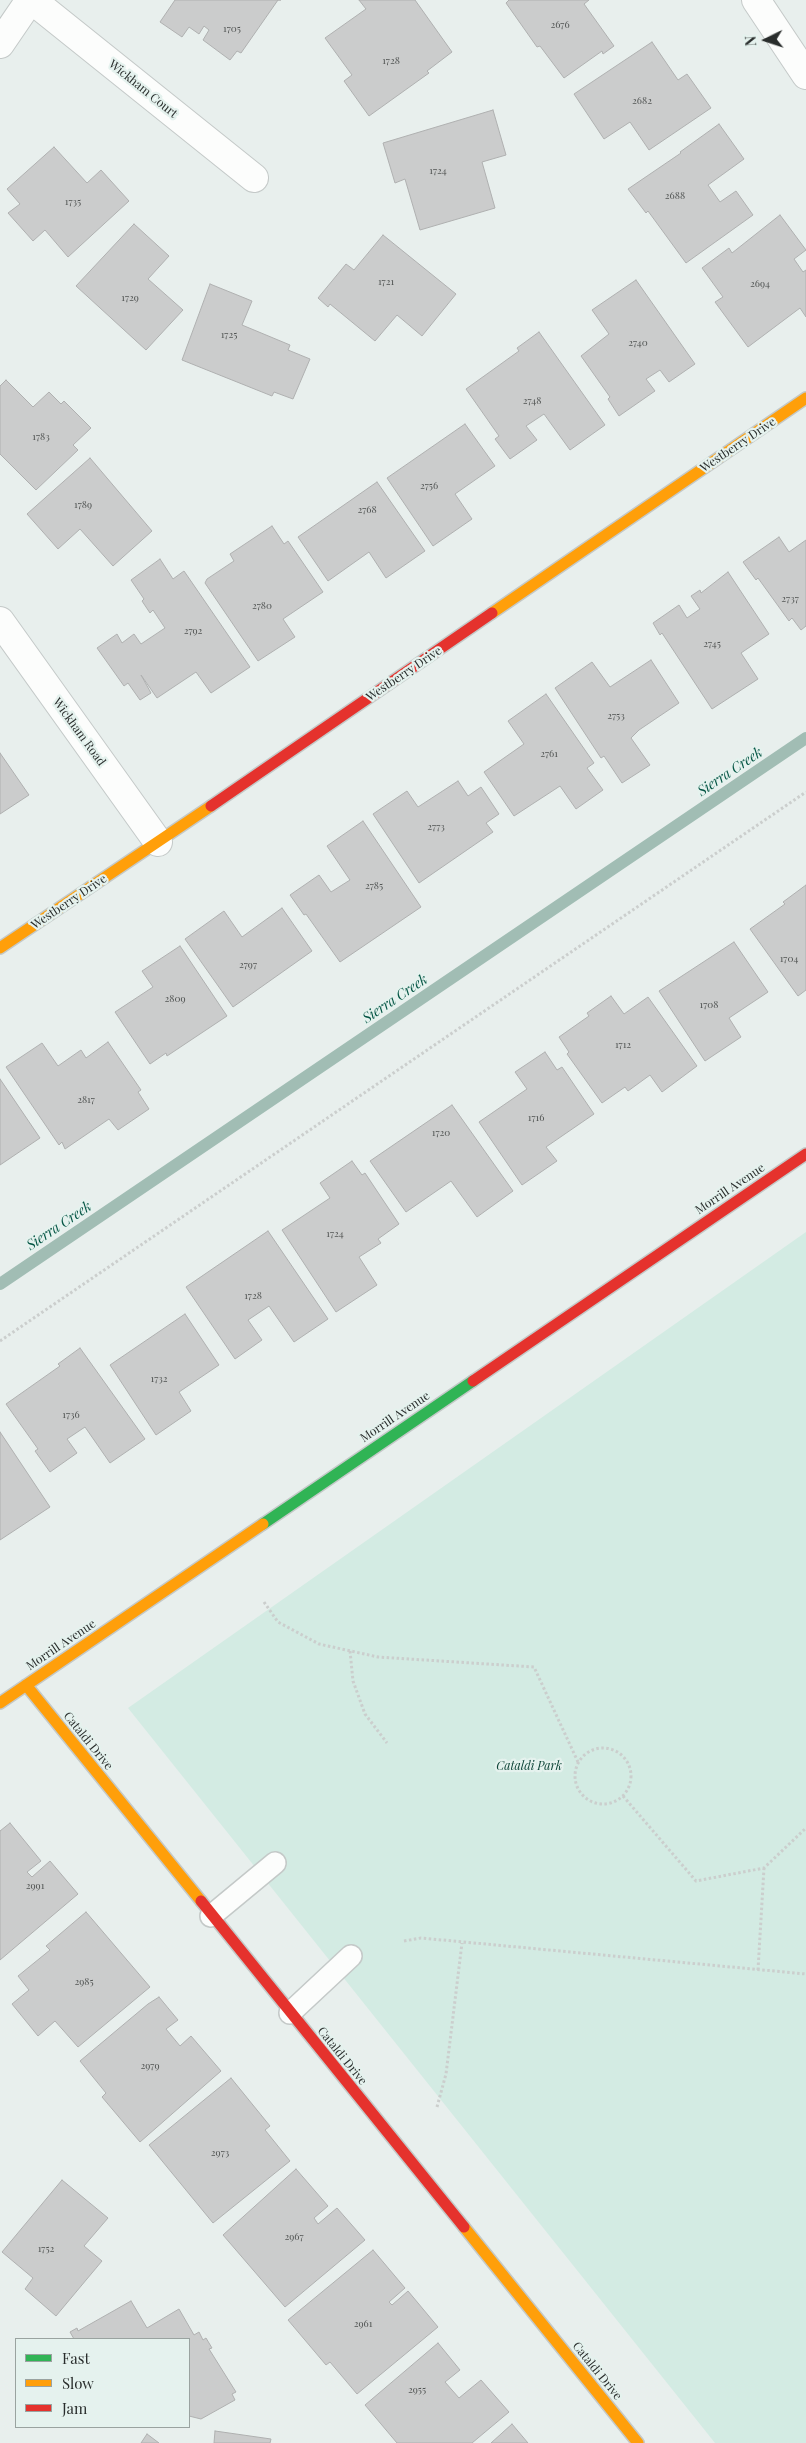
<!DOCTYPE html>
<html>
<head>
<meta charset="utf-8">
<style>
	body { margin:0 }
	#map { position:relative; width:806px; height:2443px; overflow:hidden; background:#e8efed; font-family:"Playfair Display",serif }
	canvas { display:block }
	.legend { position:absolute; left:15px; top:2338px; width:175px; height:90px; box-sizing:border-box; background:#e5f2ee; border:1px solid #9aa3a0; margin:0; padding:6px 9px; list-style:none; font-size:15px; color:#292d2c }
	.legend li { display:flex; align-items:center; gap:10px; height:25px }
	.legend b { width:25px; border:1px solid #9aa3a0 }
	.north { position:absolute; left:741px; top:15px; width:50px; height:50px; -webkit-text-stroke:4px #e5f2ee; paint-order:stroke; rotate:266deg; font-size:14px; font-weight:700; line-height:20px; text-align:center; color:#292d2c }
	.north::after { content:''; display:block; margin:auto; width:18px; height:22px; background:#292d2c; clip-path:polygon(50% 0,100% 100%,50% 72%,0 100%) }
</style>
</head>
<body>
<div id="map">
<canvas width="806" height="2443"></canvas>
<ul class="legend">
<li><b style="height:6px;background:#30b455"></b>Fast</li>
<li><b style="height:6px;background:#ff9f0a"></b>Slow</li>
<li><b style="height:6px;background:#e5322d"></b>Jam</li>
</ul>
<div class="north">N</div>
</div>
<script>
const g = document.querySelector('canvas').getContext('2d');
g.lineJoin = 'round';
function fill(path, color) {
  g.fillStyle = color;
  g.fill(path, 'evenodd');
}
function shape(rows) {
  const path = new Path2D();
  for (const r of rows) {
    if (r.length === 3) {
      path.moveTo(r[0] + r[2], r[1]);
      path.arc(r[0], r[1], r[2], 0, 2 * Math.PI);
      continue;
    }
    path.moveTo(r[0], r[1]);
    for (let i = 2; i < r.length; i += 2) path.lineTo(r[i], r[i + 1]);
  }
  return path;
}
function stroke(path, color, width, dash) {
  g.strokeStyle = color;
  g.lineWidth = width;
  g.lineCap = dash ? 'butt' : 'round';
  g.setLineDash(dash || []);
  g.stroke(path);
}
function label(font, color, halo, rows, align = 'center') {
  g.font = font + ' "Playfair Display",serif';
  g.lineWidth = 4.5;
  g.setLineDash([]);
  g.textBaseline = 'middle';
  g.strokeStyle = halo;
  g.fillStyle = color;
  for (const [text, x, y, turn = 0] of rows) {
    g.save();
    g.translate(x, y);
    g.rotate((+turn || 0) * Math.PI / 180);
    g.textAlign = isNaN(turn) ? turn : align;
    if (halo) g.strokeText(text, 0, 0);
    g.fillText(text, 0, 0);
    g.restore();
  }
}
fill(shape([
	[806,1232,806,2443,715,2443,128,1708]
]), '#d3ebe3');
stroke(shape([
	[0,1284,806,738]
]), '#a1bdb4', 12);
const building = shape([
	[175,0,281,0,278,0,241,53,237,51,230,60,203,40,209,30,204,26,199,34,189,27,182,37,160,22,175,0],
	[359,0,415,0,452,52,427,71,429,73,369,116,344,81,352,75,325,38,366,9,359,0],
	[509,0,589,0,584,4,614,46,603,54,602,51,564,78,540,46,537,47,506,3,509,0],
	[652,42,678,80,687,74,711,108,649,150,630,122,604,139,574,94,652,42],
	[493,110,506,155,482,162,495,208,420,230,405,179,395,183,383,143,493,110],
	[719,124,744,159,708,185,720,202,736,191,753,215,686,263,648,211,646,213,628,189,681,153,680,152,719,124],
	[54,147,87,183,101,170,129,201,68,257,45,230,33,241,8,213,20,204,7,189,54,147],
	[780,215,806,250,794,259,803,272,806,270,806,317,800,308,748,347,715,302,723,297,702,268,729,248,732,253,780,215],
	[134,224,169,256,148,279,183,310,146,350,76,286,134,224],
	[383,235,456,294,422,336,397,315,375,341,330,304,328,307,318,298,346,264,354,270,383,235],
	[636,280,695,364,669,382,660,370,646,379,655,391,619,416,608,399,610,397,581,356,609,334,592,310,636,280],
	[210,284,252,301,242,325,290,345,288,350,310,359,293,399,274,392,272,396,182,360,210,284],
	[539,332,605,425,570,450,544,414,526,426,537,440,510,459,495,439,499,436,466,389,519,351,517,348,539,332],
	[6,380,33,407,49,392,61,404,64,401,91,428,73,445,78,450,36,490,0,454,0,386,6,380],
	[465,424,495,466,455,494,472,519,433,546,387,478,465,424],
	[90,458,152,531,113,566,80,529,58,549,27,514,90,458],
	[377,482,425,551,386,578,369,552,328,581,298,537,377,482],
	[272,526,284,544,288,541,323,592,283,619,295,637,258,661,205,583,207,579,234,561,230,554,272,526],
	[779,537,789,552,806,540,806,626,801,630,792,618,789,621,758,578,756,580,743,562,779,537],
	[160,559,173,579,184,571,250,667,211,693,196,672,157,698,141,675,151,693,140,700,128,683,124,686,97,648,117,634,122,643,134,634,141,644,165,628,153,610,150,613,142,601,144,599,131,580,160,559],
	[728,572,769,634,741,653,758,679,712,709,662,633,660,635,653,623,679,605,687,618,700,609,691,596,700,590,701,593,728,572],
	[651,660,679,703,639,730,631,738,650,765,622,783,604,756,601,758,555,688,592,662,610,687,651,660],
	[546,694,594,763,587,768,603,790,576,809,560,786,514,816,484,772,524,744,508,721,546,694],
	[0,753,29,795,0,814,0,753],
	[458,781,468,796,481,787,499,814,486,823,493,832,419,883,373,814,407,791,418,807,458,781],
	[363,821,421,907,340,962,306,914,304,915,290,895,319,875,331,892,350,880,327,846,363,821],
	[806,885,806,990,798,996,750,929,785,904,783,902,806,885],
	[282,908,312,951,233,1007,185,939,224,911,242,937,282,908],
	[734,942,768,992,729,1018,741,1037,705,1061,659,991,734,942],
	[180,946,227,1016,167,1056,166,1053,150,1064,115,1012,153,987,142,971,180,946],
	[611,996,624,1014,648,997,697,1066,662,1092,650,1075,628,1091,625,1087,602,1103,567,1054,569,1052,559,1037,589,1016,587,1013,611,996],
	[108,1042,141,1090,138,1092,149,1109,118,1130,109,1119,65,1149,62,1142,59,1145,6,1067,42,1043,58,1066,81,1050,86,1058,108,1042],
	[545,1052,557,1070,562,1067,594,1114,546,1147,557,1161,522,1185,479,1122,527,1089,515,1072,545,1052],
	[0,1079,40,1138,0,1165,0,1079],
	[452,1105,513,1191,477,1217,451,1181,406,1212,370,1161,452,1105],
	[352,1161,362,1175,365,1173,399,1224,378,1239,381,1243,359,1257,377,1285,336,1312,282,1230,330,1198,320,1183,352,1161],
	[268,1231,328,1319,294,1342,269,1306,248,1320,262,1340,235,1359,186,1287,268,1231],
	[185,1314,219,1365,179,1392,191,1411,156,1435,110,1365,185,1314],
	[80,1348,145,1439,110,1463,85,1427,67,1439,77,1453,50,1472,35,1451,38,1449,6,1404,60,1366,58,1364,80,1348],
	[0,1432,50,1507,0,1540,0,1432],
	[10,1823,41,1861,27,1872,32,1877,50,1861,78,1894,0,1960,0,1831,10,1823],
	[86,1912,150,1987,78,2047,55,2021,38,2036,12,2004,29,1990,18,1976,50,1950,46,1946,86,1912],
	[159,1997,178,2020,166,2029,180,2046,191,2036,221,2071,140,2142,102,2097,106,2093,80,2061,148,2004,159,1997],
	[231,2078,270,2126,265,2130,290,2161,213,2223,149,2145,231,2078],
	[296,2169,328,2206,314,2218,318,2224,337,2208,365,2240,285,2307,223,2235,296,2169],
	[62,2180,108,2218,84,2246,102,2261,56,2316,25,2289,33,2278,2,2252,62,2180],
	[373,2250,405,2288,389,2302,392,2305,408,2291,438,2327,357,2394,330,2362,326,2365,288,2320,373,2250],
	[131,2301,147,2328,179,2309,194,2335,199,2332,203,2340,206,2338,212,2348,209,2349,236,2392,232,2394,235,2400,201,2419,189,2416,189,2339,74,2339,70,2332,77,2328,78,2331,131,2301],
	[438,2343,460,2370,445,2382,459,2398,481,2380,509,2412,472,2443,397,2443,365,2405,438,2343],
	[512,2424,528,2443,491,2443,512,2424],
	[215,2431,271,2439,270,2443,214,2443,215,2431],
	[147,2434,159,2443,141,2443,147,2434]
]);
fill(building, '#cbcccc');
stroke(building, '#afb0b0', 1);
const lane = shape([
	[211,1916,275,1863],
	[290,2013,351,1956]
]);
const street = shape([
	[32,0,254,178],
	[756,0,806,75],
	[0,44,30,0],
	[0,621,158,842]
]);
const fast = shape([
	[263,1524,473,1381]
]);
const slow = shape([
	[492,613,806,398],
	[0,948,211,806],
	[26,1685,201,1901],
	[0,1703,263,1524],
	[464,2227,638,2443]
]);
const jam = shape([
	[211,806,492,613],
	[473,1381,806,1154],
	[201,1901,464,2227]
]);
stroke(lane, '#c4c9c8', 24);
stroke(street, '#c4c9c8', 30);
stroke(fast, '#c4c9c8', 14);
stroke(slow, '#c4c9c8', 14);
stroke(jam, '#c4c9c8', 14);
stroke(shape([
	[0,1341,806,792],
	[264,1602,278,1622,319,1644,378,1657,534,1667,578,1762],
	[350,1651,353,1681,365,1714,387,1743],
	[603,1776,28],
	[623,1796,696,1881,764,1868,806,1828],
	[404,1941,421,1938,806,1974],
	[758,1970,764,1868],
	[437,2107,446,2074,462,1943]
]), '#cbcecd', 3, [2.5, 2.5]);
stroke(lane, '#fcfdfc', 21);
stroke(street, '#fcfdfc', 28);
stroke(fast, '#30b455', 11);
stroke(slow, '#ff9f0a', 11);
stroke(jam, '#e5322d', 11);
label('10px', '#525554', null, [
	["2676",560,25],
	["1705",232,29],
	["1728",391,61],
	["2682",642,101],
	["1724",438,171],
	["2688",675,196],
	["1735",73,202],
	["1721",386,282],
	["2694",760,284],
	["1729",130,298],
	["1725",229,335],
	["2740",638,343],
	["2748",532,401],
	["1783",41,437],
	["2756",429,486],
	["1789",83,505],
	["2768",367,510],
	["2737",790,599],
	["2780",262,606],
	["2792",193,631],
	["2745",712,644],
	["2753",616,716],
	["2761",549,754],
	["2773",436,827],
	["2785",374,886],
	["1704",789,959],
	["2797",248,965],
	["2809",175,999],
	["1708",709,1005],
	["1712",623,1045],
	["2817",86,1100],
	["1716",536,1118],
	["1720",441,1133],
	["1724",335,1234],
	["1728",253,1296],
	["1732",159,1379],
	["1736",71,1415],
	["2991",35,1886],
	["2985",84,1982],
	["2979",150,2066],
	["2973",220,2153],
	["2967",294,2237],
	["1752",46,2249],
	["2961",363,2324],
	["2955",417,2390]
]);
label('12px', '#292d2c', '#e5f2ee', [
	["Wickham Court",143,89,39],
	["Westberry Drive",738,445,-34],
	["Westberry Drive",404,674,-34],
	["Wickham Road",79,732,54],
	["Westberry Drive",69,902,-34],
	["Morrill Avenue",730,1189,-34],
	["Morrill Avenue",395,1417,-34],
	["Morrill Avenue",61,1645,-34],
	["Cataldi Drive",88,1741,51],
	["Cataldi Drive",342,2056,51],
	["Cataldi Drive",597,2371,51]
]);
label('italic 12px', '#0e4538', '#e5f2ee', [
	["Cataldi Park",529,1766]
]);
label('italic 14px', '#045544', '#e5f2ee', [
	["Sierra Creek",730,772,-34],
	["Sierra Creek",395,999,-34],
	["Sierra Creek",59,1226,-34]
]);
</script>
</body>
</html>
